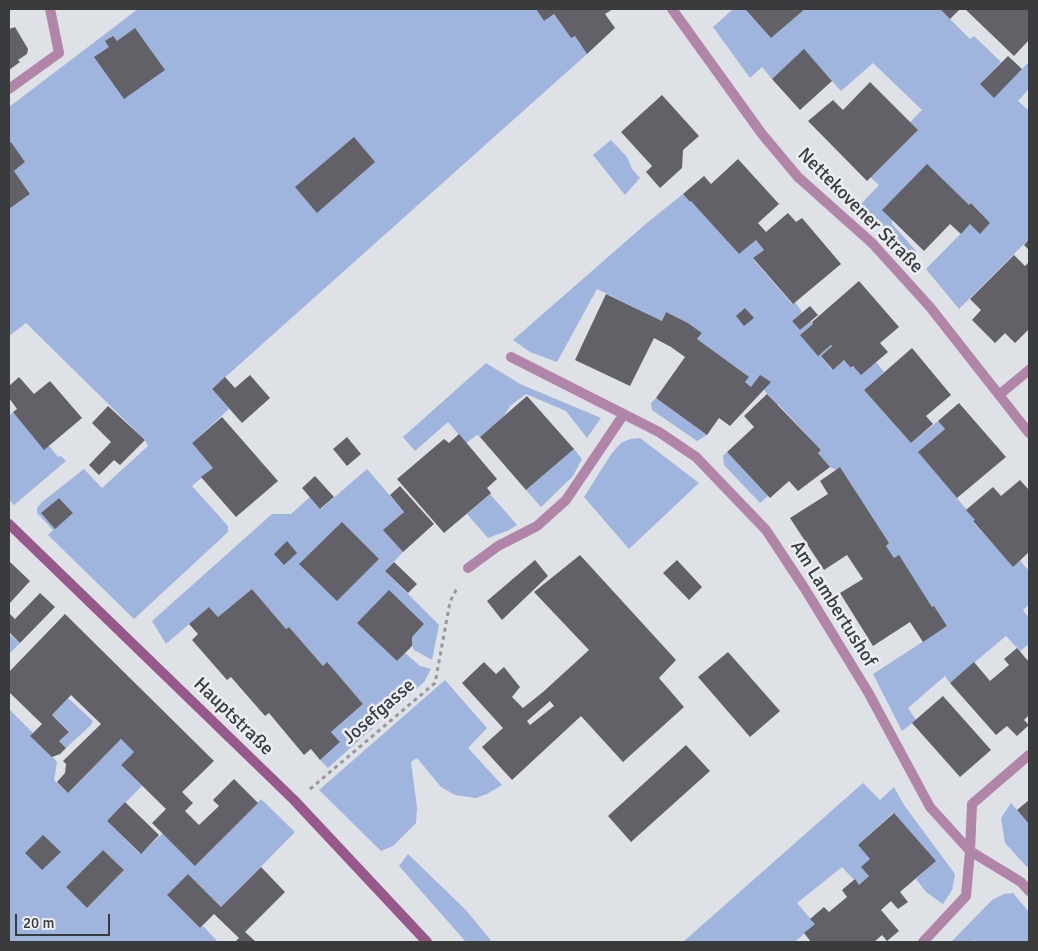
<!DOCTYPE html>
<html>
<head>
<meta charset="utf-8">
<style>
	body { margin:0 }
	#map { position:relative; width:1038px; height:951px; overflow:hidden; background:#dee1e6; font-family:Signika,sans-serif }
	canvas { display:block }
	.frame { position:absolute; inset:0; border:10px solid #393b3d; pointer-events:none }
	.scale { position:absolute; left:15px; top:914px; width:95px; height:22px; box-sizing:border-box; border:2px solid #393b3d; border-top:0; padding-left:6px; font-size:15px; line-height:18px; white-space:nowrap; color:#393b3d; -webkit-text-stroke:4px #ebeef4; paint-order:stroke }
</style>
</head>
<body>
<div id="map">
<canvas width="1038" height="951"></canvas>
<div class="frame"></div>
<div class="scale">20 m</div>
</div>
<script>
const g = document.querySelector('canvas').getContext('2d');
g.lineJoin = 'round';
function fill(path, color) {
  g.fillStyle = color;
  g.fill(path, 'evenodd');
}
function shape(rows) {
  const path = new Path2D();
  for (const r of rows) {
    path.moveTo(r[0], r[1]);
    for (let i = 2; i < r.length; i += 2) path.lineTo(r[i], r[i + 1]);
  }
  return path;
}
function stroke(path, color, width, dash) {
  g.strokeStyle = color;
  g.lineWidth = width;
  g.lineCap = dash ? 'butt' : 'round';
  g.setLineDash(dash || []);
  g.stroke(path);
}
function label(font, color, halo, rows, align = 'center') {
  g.font = font + ' Signika,sans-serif';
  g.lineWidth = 5;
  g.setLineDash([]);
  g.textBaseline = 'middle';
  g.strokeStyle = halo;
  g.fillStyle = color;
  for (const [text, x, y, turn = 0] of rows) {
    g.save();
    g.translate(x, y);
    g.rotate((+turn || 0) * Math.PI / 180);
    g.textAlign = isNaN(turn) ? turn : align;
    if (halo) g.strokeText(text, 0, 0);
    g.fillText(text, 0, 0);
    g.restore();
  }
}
fill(shape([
	[138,9,536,9,544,21,554,14,571,38,575,36,587,54,212,389,229,409,192,443,213,468,192,486,228,526,228,532,134,619,48,535,53,530,37,513,37,508,42,502,84,469,102,488,148,446,145,440,26,323,9,336,9,209,30,194,14,171,25,162,9,140,9,107],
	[59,498,73,513,55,528,42,513],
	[733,9,745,9,771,38,805,9,940,9,970,39,974,36,1001,62,980,84,994,97,1029,62,1029,89,1018,101,1029,111,1029,239,959,309,926,269,981,213,971,203,969,205,892,219,892,224,917,252,913,257,861,204,879,185,870,177,918,130,910,122,922,110,873,63,841,91,804,50,772,79,762,67,750,78,713,27],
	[611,140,627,157,632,169,640,178,625,195,593,155],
	[683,194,690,202,692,201,739,254,756,240,764,250,753,259,792,304,795,302,802,312,792,321,800,330,810,321,813,324,800,335,832,346,821,356,832,370,844,360,851,368,876,362,884,372,864,390,911,443,938,421,945,429,919,452,975,520,973,522,1013,566,1020,560,1027,569,1029,568,1029,604,1023,610,1029,618,1029,644,1020,651,1006,636,950,683,945,676,908,708,916,720,902,731,873,674,947,626,934,606,932,607,899,556,894,558,886,546,889,543,840,467,836,470,830,467,818,453,821,450,778,404,777,405,764,390,751,387,745,382,748,377,697,339,702,333,688,323,666,312,662,321,597,289,557,362,530,352,513,340,648,222],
	[486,363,520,384,601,418,587,438,566,411,526,394,510,406,504,416,480,437,477,435,466,443,448,422,415,451,403,437],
	[656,398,707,435,697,441,652,410,651,403],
	[13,412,49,446,58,457,61,456,66,461,14,505,9,500,9,416],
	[640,438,699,483,629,549,584,497,612,453,621,443,630,439],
	[574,449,582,459,573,476,541,507,526,490],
	[727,452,768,496,760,503,724,465,723,456],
	[367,469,404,512,384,530,403,552,385,571,439,625,432,660,414,650,412,646,412,637,424,624,358,622,397,661,405,653,420,666,431,669,424,682,328,768,320,760,340,742,331,732,363,704,327,663,323,666,289,627,286,629,252,589,218,617,209,607,166,644,152,621,272,514,291,514,310,497,321,509],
	[490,494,517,525,509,530,488,538,467,514],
	[9,634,20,643,9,654],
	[445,680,487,728,468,748,502,785,487,794,476,798,455,795,441,787,417,758,411,762,417,807,416,823,393,846,381,851,319,790],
	[68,698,93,721,91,725,66,748,59,741,69,731,52,715],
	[9,709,33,733,57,762,54,780,68,793,121,739,134,752,121,765,142,786,107,821,140,854,163,833,196,865,261,799,295,832,221,907,188,874,167,895,200,928,203,926,218,942,9,942],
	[103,850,124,870,87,908,66,887],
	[863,783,880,800,894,787,904,805,955,874,952,890,943,904,926,892,916,879,935,861,893,813,858,845,870,859,869,876,859,885,842,867,797,903,815,924,795,942,683,942],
	[1011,803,1029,824,1029,866,1027,867,1005,843,1001,818],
	[408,854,466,910,492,942,466,942,399,866],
	[1013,893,1029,912,1029,942,976,942,974,940,971,942,951,942,992,900,1004,894]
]), '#9fb5de');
fill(shape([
	[536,9,613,9,605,14,615,28,587,54,575,36,571,38,554,14,544,21],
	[745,9,805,9,771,38],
	[940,9,960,9,950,19],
	[965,9,1029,9,1029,40,1014,56],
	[15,27,28,49,27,54,18,60,20,62,9,70,9,29],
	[135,28,165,70,124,99,94,57,109,47,105,41,113,36,117,41],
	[804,49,832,81,800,110,772,79],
	[1008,56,1022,69,994,98,980,84],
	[870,82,918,130,867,181,808,121,833,100,843,110],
	[662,95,699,136,683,150,682,168,660,188,646,172,652,166,621,132],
	[354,137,375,162,317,213,295,187],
	[11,142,25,162,14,171,30,194,9,209,9,143],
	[738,159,779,204,758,223,766,232,788,213,796,222,802,218,841,264,793,304,753,258,764,250,756,240,739,254,691,201,690,202,683,194,704,176,711,184],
	[927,164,969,205,971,203,990,223,980,234,970,224,961,234,950,224,924,251,882,210],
	[1029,239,1029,250,1024,245],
	[1014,255,1025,266,1029,262,1029,329,1015,343,1005,333,995,343,972,320,981,310,970,299],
	[859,281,899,327,880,343,888,352,861,375,853,366,851,368,844,360,833,370,821,356,832,346,831,345,818,356,800,335,813,324,812,322],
	[606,294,662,321,666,312,688,323,702,333,697,339,749,377,745,382,751,387,760,375,771,382,730,426,719,418,707,435,656,398,685,357,671,347,654,338,630,386,575,360],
	[810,306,818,315,800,330,792,321],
	[745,308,754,318,744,326,736,316],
	[912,348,951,395,926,416,933,424,911,443,864,390],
	[250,375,270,398,242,423,212,389,225,377,235,388],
	[19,377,34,394,50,381,82,418,44,450,13,412,17,409,9,398,9,386],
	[767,394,821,450,818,453,830,467,798,491,789,481,770,498,727,452,754,427,744,416],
	[527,396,574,449,526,490,480,437],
	[959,403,1006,457,957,498,918,452,945,429,938,421],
	[108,406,145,440,120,465,114,460,99,475,89,465,111,442,92,423],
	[222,417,278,481,236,517,201,477,213,468,192,443],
	[459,434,497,479,487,488,491,493,490,494,444,533,397,479,444,439,449,443],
	[347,437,361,454,347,466,333,449],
	[840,467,889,543,886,546,894,558,899,555,932,607,934,606,947,626,923,642,910,622,873,646,840,593,863,579,847,555,824,570,790,518,828,494,820,481],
	[315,476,334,497,320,509,302,488],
	[1020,480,1029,490,1029,552,1013,567,973,521,975,520,966,510,993,487,1001,496],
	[400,486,434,524,403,552,383,530,404,512,390,495],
	[59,498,73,513,55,529,41,513],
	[342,522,379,559,337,601,299,564],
	[287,541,297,553,284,565,274,554],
	[580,555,676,660,659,678,684,707,623,762,581,716,512,780,482,747,503,728,462,683,484,662,496,674,504,667,520,687,512,697,523,708,543,692,589,650,534,592],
	[550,701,554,706,530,725,527,721],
	[535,560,548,576,502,620,487,601],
	[677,560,702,587,689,600,663,573],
	[9,561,30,581,9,604],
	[394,562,417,584,408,593,385,571],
	[252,589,286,629,289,627,323,666,327,662,363,704,331,732,340,742,320,760,311,749,304,755,269,713,265,716,231,677,227,680,192,640,198,634,189,624,209,607,218,617],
	[389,590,424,624,412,637,412,646,397,661,357,623],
	[40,593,55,607,20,643,9,632,9,613,15,619],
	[65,614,214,761,182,792,193,803,185,811,199,825,219,806,213,800,234,779,258,803,195,866,152,823,166,809,121,765,134,752,121,739,68,793,57,782,65,773,66,764,63,761,101,724,71,695,52,715,69,732,59,741,66,748,60,754,52,757,30,736,42,724,9,692,9,672],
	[1017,648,1029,662,1029,715,1024,720,1029,725,1017,736,1007,726,996,735,950,683,974,662,990,681,1009,665,1004,659],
	[728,652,780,711,750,737,698,677],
	[943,696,991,750,960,777,912,723],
	[686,745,710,771,631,842,608,816],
	[1029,800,1029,824,1017,810],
	[125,802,159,835,141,854,107,821],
	[894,813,936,861,900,892,908,902,898,909,891,901,881,910,899,931,887,941,882,935,874,942,811,942,804,933,815,924,810,919,824,907,829,912,847,897,842,890,855,879,859,885,869,876,861,867,870,859,858,845],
	[43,835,61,852,42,870,25,853],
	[103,850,124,870,87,908,66,887],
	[261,867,285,892,245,932,255,941,253,942,235,942,239,938,214,914,200,928,167,895,188,874,221,907]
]), '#616167');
stroke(shape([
	[310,789,435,683,450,602,458,586]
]), '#96999c', 3, [4, 4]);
stroke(shape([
	[672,9,762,134,798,177,872,243,930,307,1029,433],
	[9,89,59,53,50,9],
	[511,357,659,432,696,457,766,530,805,589,868,692,930,807,970,851,1021,882,1029,891],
	[999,395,1029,370],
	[468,568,498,546,537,526,566,500,624,414],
	[923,942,966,896,970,851,972,804,1029,755]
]), '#b185a7', 10);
stroke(shape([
	[9,524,294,800,427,942]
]), '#97588a', 10);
label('19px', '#393b3d', '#ebeef4', [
	["Nettekovener Straße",860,211,45],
	["Am Lambertushof",833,604,58],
	["Josefgasse",379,712,-41],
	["Hauptstraße",233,717,44]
]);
</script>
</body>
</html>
